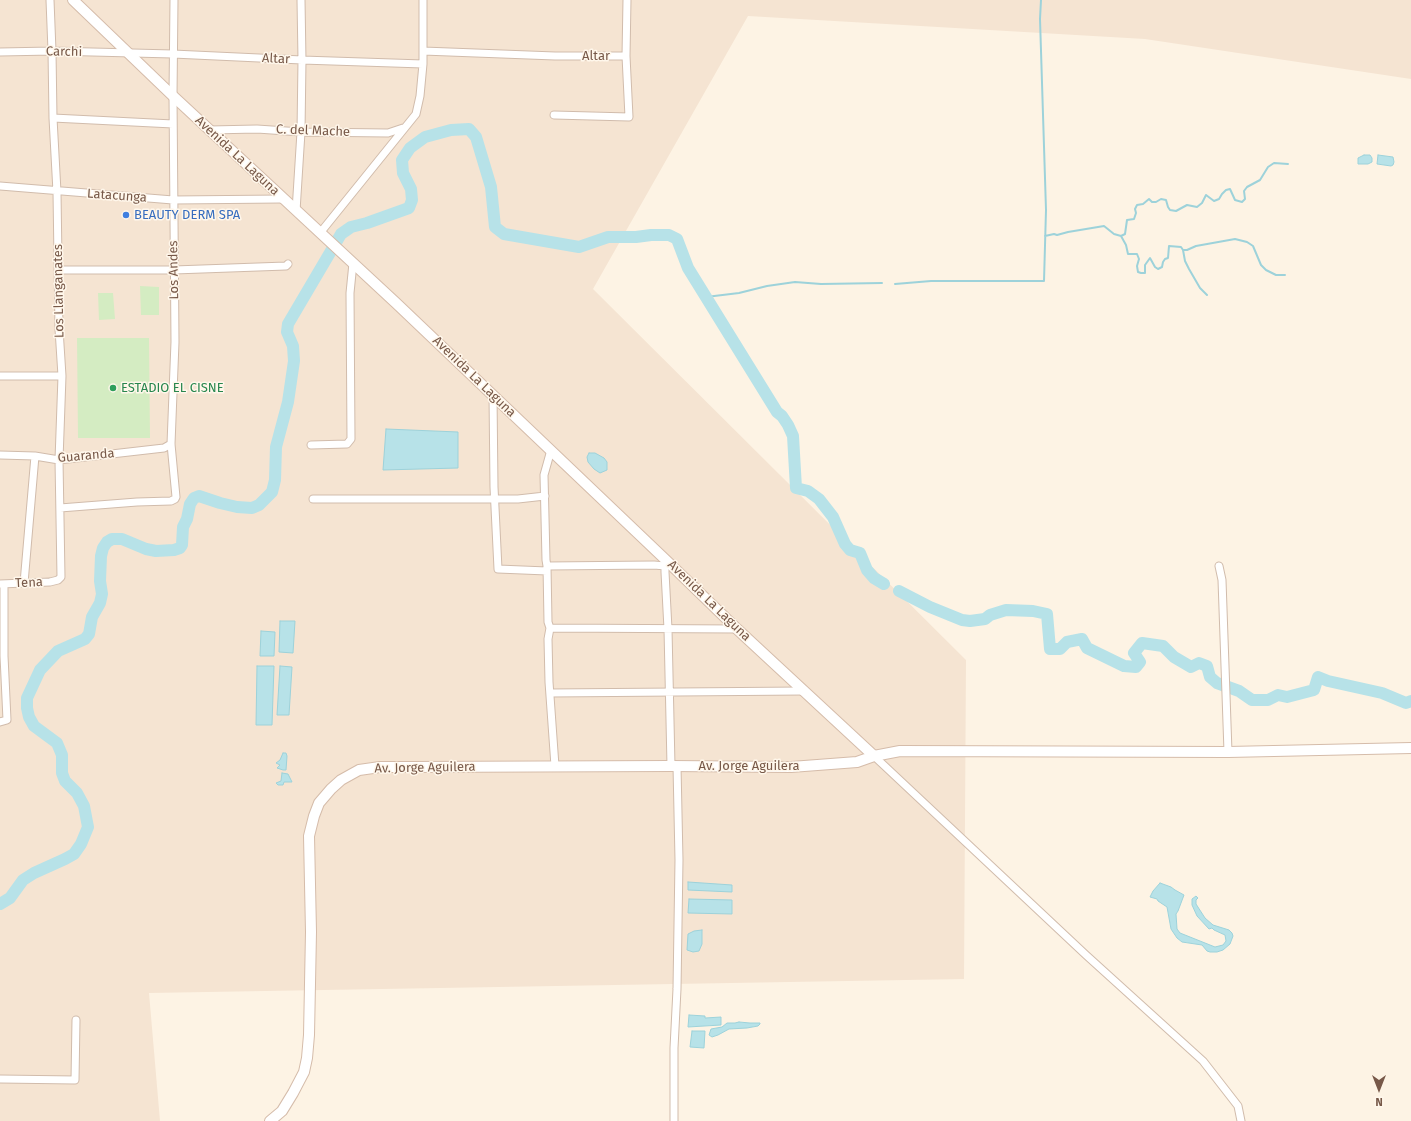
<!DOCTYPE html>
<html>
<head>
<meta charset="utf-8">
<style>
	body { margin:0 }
	#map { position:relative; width:1411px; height:1121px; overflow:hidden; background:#fdf3e4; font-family:"Fira Sans",sans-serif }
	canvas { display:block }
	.north { position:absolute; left:1359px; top:1069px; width:40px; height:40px; -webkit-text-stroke:3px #fff7eb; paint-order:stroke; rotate:180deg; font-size:11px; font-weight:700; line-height:16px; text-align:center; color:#775848 }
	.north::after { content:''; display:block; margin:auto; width:14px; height:18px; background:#775848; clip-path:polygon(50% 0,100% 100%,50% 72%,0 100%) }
</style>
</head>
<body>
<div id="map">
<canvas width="1411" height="1121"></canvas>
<div class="north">N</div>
</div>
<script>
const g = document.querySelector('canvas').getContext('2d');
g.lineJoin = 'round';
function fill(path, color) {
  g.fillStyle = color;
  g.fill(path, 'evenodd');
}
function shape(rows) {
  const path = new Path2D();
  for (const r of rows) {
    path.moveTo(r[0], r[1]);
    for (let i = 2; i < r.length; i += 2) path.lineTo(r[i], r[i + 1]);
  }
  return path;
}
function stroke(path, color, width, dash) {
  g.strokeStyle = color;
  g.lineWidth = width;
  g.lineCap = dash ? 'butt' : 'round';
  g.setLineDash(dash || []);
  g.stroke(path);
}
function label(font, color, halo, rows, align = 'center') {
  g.font = font + ' "Fira Sans",sans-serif';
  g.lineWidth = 3;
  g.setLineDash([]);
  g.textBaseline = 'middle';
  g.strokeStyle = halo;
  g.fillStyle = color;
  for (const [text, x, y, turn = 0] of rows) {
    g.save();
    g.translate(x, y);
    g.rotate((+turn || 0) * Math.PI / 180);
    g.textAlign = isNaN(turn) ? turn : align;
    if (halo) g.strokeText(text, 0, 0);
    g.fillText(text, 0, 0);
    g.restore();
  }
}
fill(shape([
	[0,0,1411,0,1411,79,1145,39,748,16,593,289,966,660,964,979,149,993,160,1121,0,1121]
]), '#f5e4d2');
fill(shape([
	[140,286,159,287,159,315,141,315],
	[98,293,113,293,115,319,99,320],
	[77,338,149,338,150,438,78,438]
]), '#d4ecc2');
const water = shape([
	[1364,155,1370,155,1372,158,1372,162,1368,164,1358,164,1358,158,1364,155],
	[1378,155,1393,157,1394,162,1393,165,1391,166,1377,164,1378,155],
	[386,429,458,432,458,468,383,470,386,429],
	[589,453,595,453,604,458,607,462,607,470,600,473,594,469,588,462,587,457,589,453],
	[280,621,295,621,293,653,279,652,280,621],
	[261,631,275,632,274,656,260,656,261,631],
	[257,666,274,666,272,725,256,725,257,666],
	[280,666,292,667,289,715,277,715,280,666],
	[283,753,286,753,287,756,286,770,283,770,277,768,280,765,276,763,280,760,283,753],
	[282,773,288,774,292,782,284,782,283,785,278,785,276,783,281,781,282,773],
	[688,882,732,885,732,892,688,890,688,882],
	[1160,883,1171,887,1175,890,1184,895,1178,911,1176,914,1177,929,1180,933,1215,947,1223,945,1226,941,1225,935,1214,930,1212,928,1209,929,1197,916,1192,905,1192,899,1196,896,1198,898,1196,900,1196,904,1205,918,1213,925,1229,930,1232,933,1233,936,1230,944,1223,950,1217,952,1210,952,1207,951,1202,945,1182,942,1177,938,1171,929,1167,907,1158,901,1157,899,1150,897,1153,891,1160,883],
	[689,899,732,900,732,914,688,913,689,899],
	[702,930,702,944,699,951,693,952,687,950,688,934,694,931,702,930],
	[689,1015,705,1016,705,1018,721,1017,721,1025,688,1027,689,1015],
	[739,1022,750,1023,760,1023,760,1024,758,1026,747,1028,729,1029,718,1035,712,1037,709,1035,711,1029,722,1027,727,1023,735,1023,739,1022],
	[692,1031,705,1031,704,1048,690,1047,692,1031]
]);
fill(water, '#b7e2e8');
stroke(water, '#9dd2da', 1);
stroke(shape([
	[1045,236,1054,234,1057,235,1068,232,1104,226,1114,234,1121,236,1125,234,1127,220,1134,219,1136,213,1135,209,1137,205,1143,204,1149,199,1152,202,1156,202,1161,199,1166,200,1168,207,1170,210,1176,211,1187,205,1197,207,1202,203,1206,195,1214,201,1219,199,1222,194,1226,190,1230,189,1235,200,1242,202,1245,199,1244,191,1247,187,1260,180,1268,167,1274,163,1288,164],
	[1121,236,1126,245,1128,254,1137,254,1139,259,1137,266,1138,272,1141,273,1145,273,1145,265,1150,258,1155,267,1158,269,1162,267,1163,262,1165,259,1168,258,1169,246,1181,247,1183,250,1187,250,1196,246,1235,239,1247,242,1253,246,1261,265,1266,270,1276,275,1285,275],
	[1183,250,1185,261,1189,269,1200,288,1207,295],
	[895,284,931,281,1044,281,1046,210,1040,19,1041,0],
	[706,297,739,293,767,286,795,282,821,284,882,283]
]), '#9dd2da', 2);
stroke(shape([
	[899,591,930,607,962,620,970,621,985,619,990,615,1006,610,1033,611,1047,614,1050,649,1060,649,1067,642,1082,639,1087,648,1124,666,1136,667,1140,662,1134,653,1142,643,1163,646,1174,657,1191,667,1199,663,1207,666,1210,677,1217,683,1239,691,1252,700,1268,700,1278,695,1287,697,1314,690,1318,677,1328,681,1382,693,1406,703,1411,701],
	[0,904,10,898,23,880,34,873,65,859,74,854,81,844,88,827,84,806,77,793,65,781,62,773,62,755,57,743,34,726,29,717,27,708,27,698,40,670,58,651,85,639,89,634,92,617,100,603,102,594,100,581,101,556,103,548,107,542,112,539,122,539,146,549,156,551,174,550,180,548,182,545,183,527,187,519,190,504,194,498,199,496,220,503,237,507,252,508,259,505,272,492,275,480,276,447,288,402,294,361,293,346,287,332,288,324,341,234,351,227,367,223,409,208,412,200,411,189,403,173,402,160,410,148,425,137,451,130,469,129,476,137,491,187,495,227,504,234,579,247,608,237,636,237,651,235,669,235,677,239,688,268,777,412,782,416,788,425,793,436,796,488,808,491,819,499,833,517,845,544,850,550,860,553,867,570,874,578,884,584]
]), '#b7e2e8', 12);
const street = shape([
	[423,51,555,56,626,56],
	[0,52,52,51,173,54,302,60,423,64],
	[554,115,629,117,626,56,627,0],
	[53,118,173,124],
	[210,130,257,129,301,132,388,133,403,128],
	[0,186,173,200,282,199],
	[296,211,301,132,302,60,301,0],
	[320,233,416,114,420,96,423,64,423,0],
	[58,270,174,270,286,266,288,264],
	[0,376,62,376],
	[493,395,494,487,498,569,547,571],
	[311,445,347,444,351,439,350,293,353,263],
	[551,450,544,475,546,560,547,566,548,622,550,628,548,639,549,682,555,766],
	[0,455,35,456,59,460,164,448,171,444],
	[313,499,518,499,545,496],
	[60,508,137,502,171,501,175,499,176,497,171,444,175,342,173,96,174,0],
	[669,563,665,566,665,572,668,629,671,766],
	[547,566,654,565,665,566],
	[1219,566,1222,580,1228,752],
	[24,583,35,456],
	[0,584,50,582,58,580,61,577,59,460,62,376,59,329,57,192,53,118,52,51,50,0],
	[550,628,737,629],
	[550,693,804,691],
	[0,722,7,720,4,656,4,584],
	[874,756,1086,955,1203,1061,1238,1106,1241,1121],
	[0,1079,75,1080,76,1020],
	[674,1121,674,1048,677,989,679,860,677,766]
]);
const secondary = shape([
	[73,0,173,96,396,303,669,563,737,629,874,756],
	[270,1121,282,1111,293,1093,304,1072,307,1058,309,1035,311,932,309,836,314,816,319,803,331,789,341,780,359,770,380,767,410,767,671,766,791,767,857,762,874,756,900,751,1228,752,1411,748]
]);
stroke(street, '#d1bcac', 9);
stroke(secondary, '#d5bcaa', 12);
stroke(street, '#fff', 7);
stroke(secondary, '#fff', 10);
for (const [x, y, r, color] of [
	[126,215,4,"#3f7fe0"],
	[113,388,4,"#2e9e5b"]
]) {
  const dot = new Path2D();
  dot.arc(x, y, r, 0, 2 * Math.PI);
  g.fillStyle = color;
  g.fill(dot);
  stroke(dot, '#fff7eb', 1.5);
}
label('13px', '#775848', '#fff7eb', [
	["Carchi",64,52,1],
	["Altar",596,56],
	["Altar",276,59,3],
	["C. del Mache",313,131,2],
	["Avenida La Laguna",237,156,43],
	["Latacunga",117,196,4],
	["Los Andes",174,270,-91],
	["Los Llanganates",59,291,-91],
	["Avenida La Laguna",474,377,44],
	["Guaranda",86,456,-5],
	["Tena",29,583,-3],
	["Avenida La Laguna",709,601,44],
	["Av. Jorge Aguilera",749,766],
	["Av. Jorge Aguilera",425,768,-1]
]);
label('13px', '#366cbe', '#fff7eb', [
	["BEAUTY DERM SPA",134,215]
], 'left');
label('13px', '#27864d', '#fff7eb', [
	["ESTADIO EL CISNE",121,388]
], 'left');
</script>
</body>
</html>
